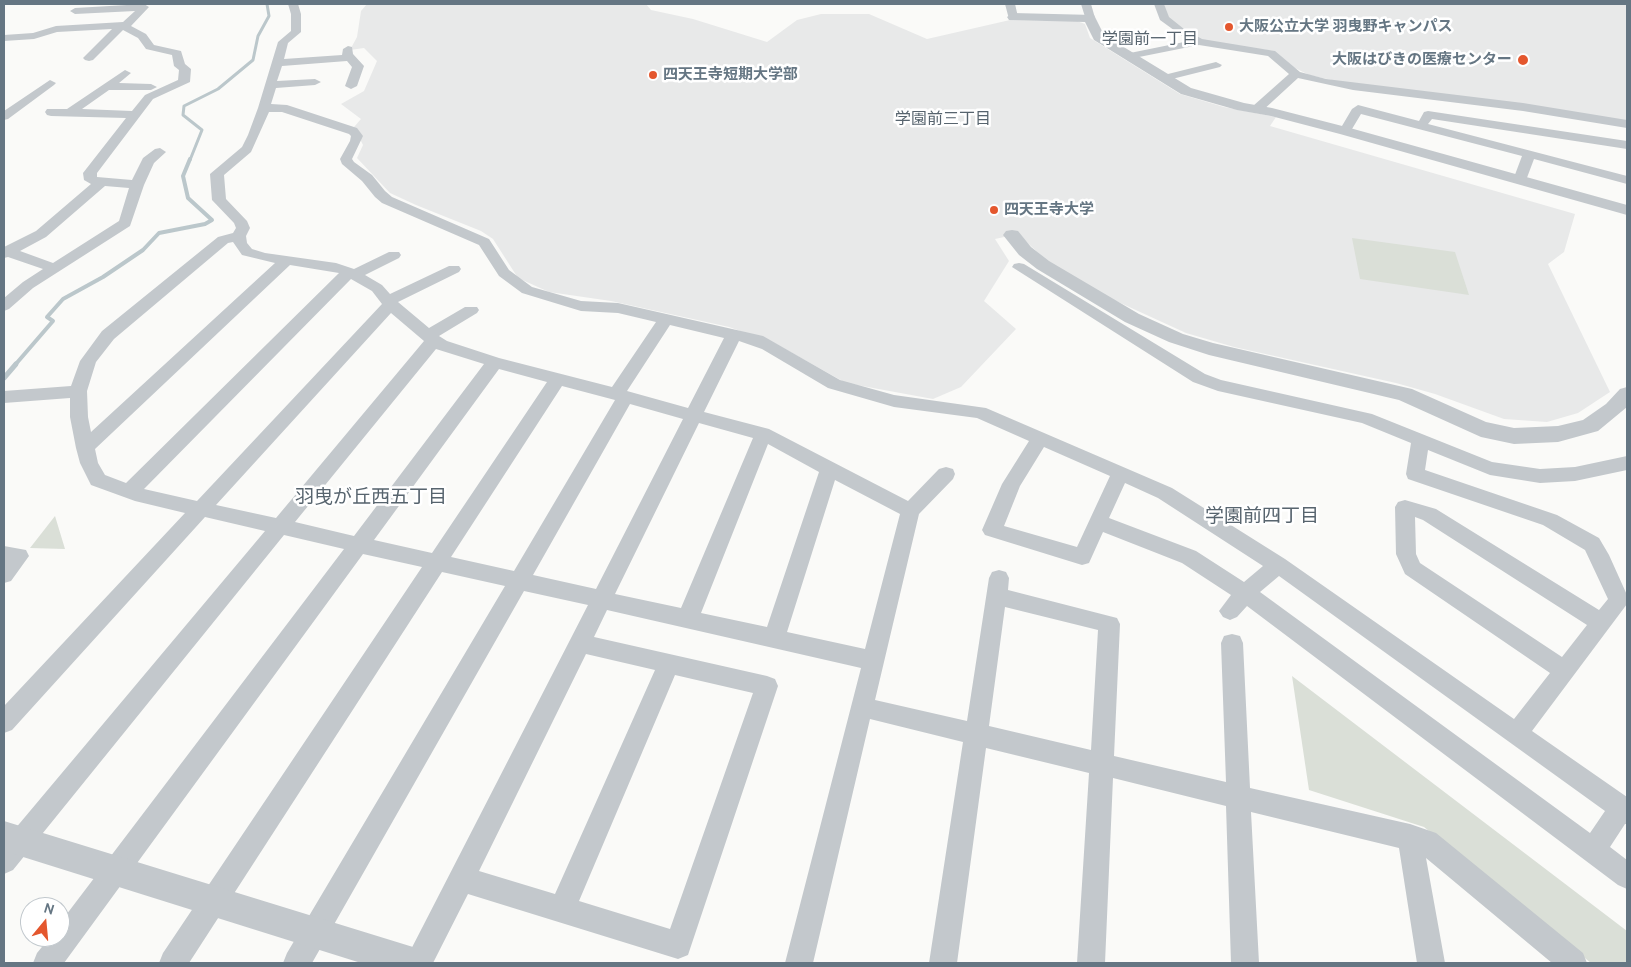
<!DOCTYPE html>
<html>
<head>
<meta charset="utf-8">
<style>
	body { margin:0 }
	#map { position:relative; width:1631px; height:967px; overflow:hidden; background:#fafaf8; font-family:Cabin,sans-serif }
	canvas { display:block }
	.frame { position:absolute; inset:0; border:5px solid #657683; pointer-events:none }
	.north { position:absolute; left:20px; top:897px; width:50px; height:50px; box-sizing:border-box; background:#fff; border:1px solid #c1c8cd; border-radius:50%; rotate:17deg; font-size:14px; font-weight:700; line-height:20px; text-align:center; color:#657683 }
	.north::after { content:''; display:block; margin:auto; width:18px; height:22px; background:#e4572e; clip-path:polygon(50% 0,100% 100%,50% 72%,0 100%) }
</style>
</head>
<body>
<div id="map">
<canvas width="1631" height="967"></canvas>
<div class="frame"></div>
<div class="north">N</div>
</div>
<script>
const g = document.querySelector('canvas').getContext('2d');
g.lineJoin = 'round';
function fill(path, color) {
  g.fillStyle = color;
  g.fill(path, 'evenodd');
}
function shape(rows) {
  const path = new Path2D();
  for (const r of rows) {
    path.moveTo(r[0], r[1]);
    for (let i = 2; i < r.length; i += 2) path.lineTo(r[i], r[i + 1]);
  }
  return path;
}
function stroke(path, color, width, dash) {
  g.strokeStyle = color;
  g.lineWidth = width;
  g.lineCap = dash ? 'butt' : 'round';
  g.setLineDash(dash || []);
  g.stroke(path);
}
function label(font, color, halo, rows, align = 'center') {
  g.font = font + ' Cabin,"Noto Sans JP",sans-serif';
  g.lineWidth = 5;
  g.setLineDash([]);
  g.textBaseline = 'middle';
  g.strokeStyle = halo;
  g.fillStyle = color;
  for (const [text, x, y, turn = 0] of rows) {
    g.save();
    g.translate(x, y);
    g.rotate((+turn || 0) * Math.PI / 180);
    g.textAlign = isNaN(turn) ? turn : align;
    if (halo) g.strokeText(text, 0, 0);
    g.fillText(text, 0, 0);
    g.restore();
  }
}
fill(shape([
	[367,4,646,4,651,10,693,19,767,42,797,20,821,14,869,14,927,39,1010,20,1077,21,1085,24,1090,38,1180,94,1224,107,1276,117,1270,126,1575,214,1564,252,1548,264,1610,392,1578,413,1547,422,1504,419,1435,394,1396,383,1234,347,1186,333,1103,295,1048,262,1018,234,995,239,1009,261,984,301,1016,329,961,387,933,399,846,383,776,344,729,327,611,301,549,292,518,278,493,239,481,231,416,205,390,193,357,158,363,145,354,127,361,119,341,104,364,91,377,61,364,48,350,50,357,37,361,11],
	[1164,4,1627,4,1627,122,1539,108,1354,85,1309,75,1293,67,1274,51,1204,41,1184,31,1168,18]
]), '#e8e9e9');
fill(shape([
	[1352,238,1455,252,1469,295,1360,279],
	[55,516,65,549,30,548],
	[1292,676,1627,931,1627,963,1591,963,1424,827,1309,790]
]), '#dadfd7');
stroke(shape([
	[190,160,202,130,183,115,184,106,218,89,253,60,258,36,269,16,267,4]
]), '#bbc7cb', 3);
stroke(shape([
	[15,365,53,321,47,317,63,299,103,277,143,250,159,233,205,224,212,220,188,198,183,176,190,159]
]), '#bbc7cb', 4);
stroke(shape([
	[4,378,16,364]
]), '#bbc7cb', 5);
fill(shape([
	[144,4,149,7,131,26,146,34,154,45,181,51,185,64,191,69,190,82,153,99,97,173,97,177,132,180,143,158,155,149,160,148,166,152,154,163,144,185,130,226,33,288,9,309,4,311,4,298,23,282,43,269,8,257,4,258,4,247,36,231,91,184,84,180,83,173,126,118,51,116,47,115,45,112,47,109,67,109,125,70,131,73,119,83,151,84,157,87,151,90,109,90,82,109,132,111,145,95,178,80,179,70,174,66,172,55,146,49,138,38,123,30,93,60,89,61,85,60,83,58,112,29,57,32,34,39,4,41,4,35,33,33,56,26,123,22,135,11,75,14,70,11,75,8,144,4],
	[105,186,129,188,119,221,53,263,20,251,46,237,105,186],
	[288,4,298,4,301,14,301,32,288,43,284,59,342,55,343,49,348,46,352,47,353,54,364,66,357,86,351,89,345,86,352,67,347,61,282,66,277,81,315,79,321,82,315,85,276,88,271,104,287,105,357,128,363,136,352,159,354,162,372,175,385,191,392,197,489,239,509,270,532,287,581,301,618,303,763,336,840,380,894,395,986,408,1172,488,1285,559,1514,719,1550,673,1405,574,1396,554,1395,507,1398,502,1405,500,1436,509,1599,610,1608,599,1585,550,1543,525,1408,479,1406,474,1411,443,1362,423,1218,391,1193,382,1012,267,1014,264,1019,263,1024,264,1205,374,1221,380,1372,414,1492,462,1540,469,1575,467,1627,456,1627,470,1575,481,1540,483,1490,475,1428,450,1425,470,1557,515,1599,538,1609,555,1627,595,1627,604,1532,731,1627,797,1627,824,1625,824,1610,847,1627,860,1627,889,1618,885,1247,606,1237,617,1230,620,1223,617,1219,611,1231,595,1182,563,1103,532,1089,563,1082,565,985,535,982,530,1002,484,1029,441,977,418,894,407,828,388,762,349,739,341,704,412,769,429,908,501,939,469,946,467,953,469,955,474,953,479,919,514,875,700,967,721,989,578,992,572,999,570,1006,572,1009,578,1008,590,1117,618,1120,624,1114,756,1226,782,1221,643,1224,636,1232,634,1240,636,1243,643,1250,788,1410,824,1436,833,1583,953,1587,963,1552,963,1426,858,1445,963,1417,963,1399,848,1251,812,1259,963,1231,963,1226,806,1113,778,1105,963,1077,963,1089,773,986,748,957,963,929,963,963,742,870,719,813,963,785,963,861,668,607,610,594,637,767,676,775,679,778,686,688,955,678,959,468,894,433,963,404,963,588,605,524,591,312,963,283,963,287,953,505,586,442,572,189,963,159,963,163,953,422,567,363,554,64,963,33,963,37,953,50,937,60,937,60,923,344,549,284,535,13,870,4,874,4,842,265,531,205,517,12,730,4,733,4,706,185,513,135,501,91,485,80,463,76,448,70,417,70,398,4,403,4,391,71,386,80,361,102,331,218,237,233,233,236,228,234,223,212,200,210,174,242,147,248,135,258,108,278,42,291,31,291,14,288,4],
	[269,112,282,112,349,134,351,136,350,141,340,159,342,164,362,181,375,197,382,203,479,245,499,276,522,293,581,311,618,313,656,322,612,387,499,358,447,341,439,336,477,313,479,310,477,307,465,307,429,328,398,302,459,272,461,269,459,266,449,266,390,294,382,285,365,275,399,258,401,255,399,252,389,252,354,269,336,263,265,253,252,249,247,243,246,236,250,228,247,221,226,199,224,175,251,152,269,112],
	[233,242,242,255,275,263,91,432,88,417,87,391,96,362,114,339,228,243,233,242],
	[290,265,339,273,126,483,105,475,98,463,95,449,290,265],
	[351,279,372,291,382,304,197,501,144,489,351,279],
	[391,313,424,341,276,518,216,505,391,313],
	[670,325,724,338,688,408,627,391,670,325],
	[436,349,484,364,354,536,295,522,436,349],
	[499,369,547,382,432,553,374,540,499,369],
	[562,386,615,400,514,571,451,557,562,386],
	[630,404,683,419,596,589,533,575,630,404],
	[699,423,753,438,681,608,615,594,699,423],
	[768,444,819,472,767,627,701,613,768,444],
	[1044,447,1110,476,1077,547,1004,526,1020,486,1044,447],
	[835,480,900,514,865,649,787,632,835,480],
	[1125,483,1158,498,1263,566,1244,582,1196,551,1109,518,1125,483],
	[1415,517,1423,520,1587,625,1562,657,1420,563,1416,554,1415,517],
	[1279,576,1605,811,1590,833,1260,592,1279,576],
	[1005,607,1098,630,1091,750,989,726,1005,607],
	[586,654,655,670,555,894,479,871,586,654],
	[675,675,753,693,670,929,579,901,675,675],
	[1005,4,1015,4,1018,17,1017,19,1009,19,1005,4],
	[1081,4,1091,4,1095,18,1094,20,1086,20,1081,4],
	[1154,4,1164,4,1169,17,1184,29,1202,39,1275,51,1300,72,1326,79,1523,103,1627,120,1627,128,1523,111,1353,90,1298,78,1261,112,1253,112,1251,109,1253,106,1289,74,1268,56,1199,45,1129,59,1125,58,1123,56,1125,54,1189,41,1160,20,1154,4],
	[1216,62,1222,65,1220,67,1164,81,1158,78,1160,76,1216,62],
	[50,80,56,83,54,85,8,119,4,120,4,111,50,80],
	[1358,105,1419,121,1424,112,1428,111,1627,141,1627,149,1432,119,1428,124,1627,176,1627,184,1534,159,1525,183,1515,183,1513,180,1522,156,1361,114,1349,134,1341,134,1339,131,1352,109,1358,105],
	[4,546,26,550,29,556,11,581,4,583,4,546]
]), '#c3c8cc');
fill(shape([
	[287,4,300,4,294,8,287,4],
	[1013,13,1094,15,1104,35,1191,88,1244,103,1272,108,1350,128,1627,205,1627,215,1340,134,1271,116,1237,110,1181,94,1094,40,1085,22,1009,20,1007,17,1013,13],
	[1012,230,1018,231,1031,247,1049,261,1139,314,1183,334,1213,343,1412,389,1486,422,1514,428,1558,426,1583,420,1606,404,1620,389,1627,387,1627,407,1598,431,1558,442,1514,444,1481,437,1399,400,1209,355,1169,342,1125,322,1037,269,1019,255,1003,235,1006,231,1012,230],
	[4,821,413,947,425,951,429,963,361,963,4,851,4,821]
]), '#c3c8cc');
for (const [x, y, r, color] of [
	[1229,27,5,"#e4572e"],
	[1523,60,6,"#e4572e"],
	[653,75,5,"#e4572e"],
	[994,210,5,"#e4572e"]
]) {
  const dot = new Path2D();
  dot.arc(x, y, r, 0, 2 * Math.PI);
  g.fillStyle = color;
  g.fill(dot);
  stroke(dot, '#fff', 2);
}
label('bold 15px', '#657683', '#fff', [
	["大阪公立大学 羽曳野キャンパス",1239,27],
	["大阪はびきの医療センター",1512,60,"right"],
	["四天王寺短期大学部",663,75],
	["四天王寺大学",1004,210]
], 'left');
label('16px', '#57646e', '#fff', [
	["学園前一丁目",1150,39],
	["学園前三丁目",943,119]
]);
label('19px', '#57646e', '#fff', [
	["羽曳が丘西五丁目",371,497],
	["学園前四丁目",1262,516]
]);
</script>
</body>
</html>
